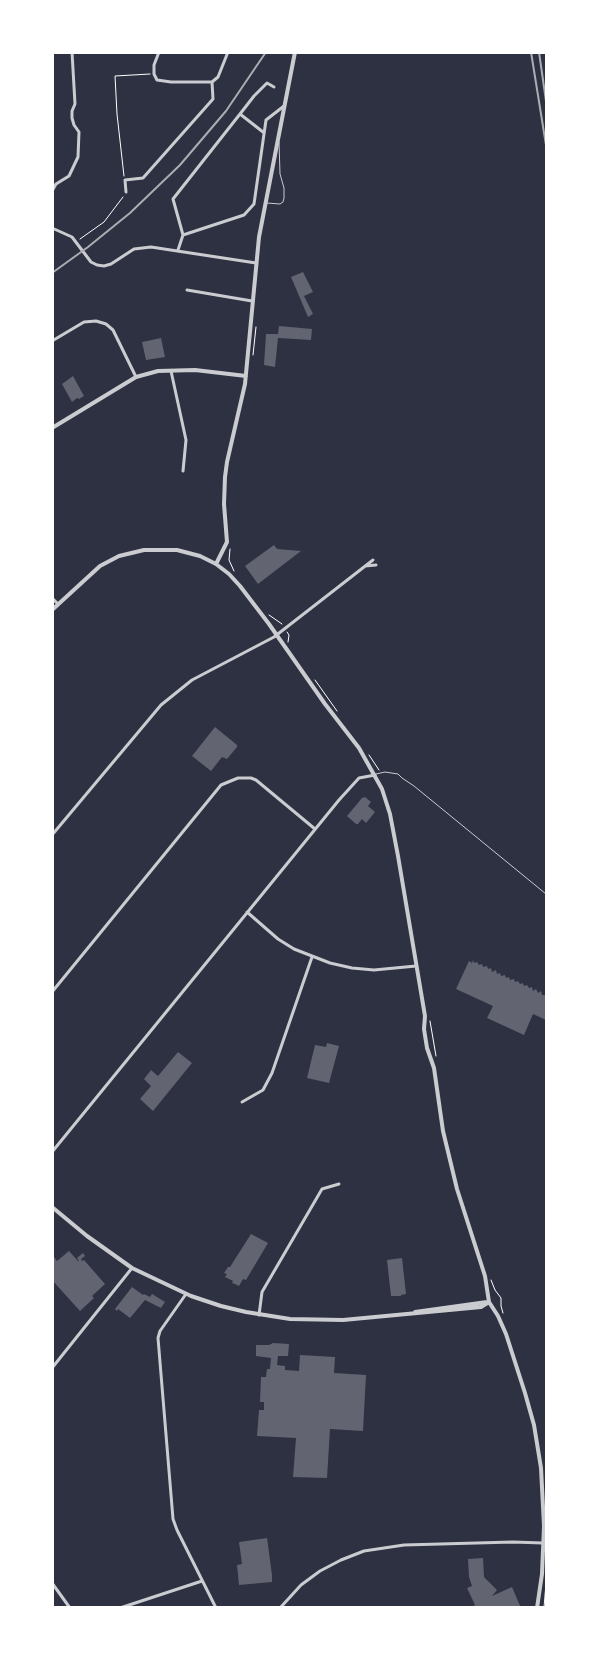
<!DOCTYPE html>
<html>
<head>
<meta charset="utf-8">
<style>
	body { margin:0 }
	#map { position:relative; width:599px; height:1660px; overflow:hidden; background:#2d3142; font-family:"Work Sans",sans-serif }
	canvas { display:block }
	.frame { position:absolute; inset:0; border:54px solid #fff; pointer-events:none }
</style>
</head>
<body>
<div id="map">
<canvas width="599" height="1660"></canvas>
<div class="frame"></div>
</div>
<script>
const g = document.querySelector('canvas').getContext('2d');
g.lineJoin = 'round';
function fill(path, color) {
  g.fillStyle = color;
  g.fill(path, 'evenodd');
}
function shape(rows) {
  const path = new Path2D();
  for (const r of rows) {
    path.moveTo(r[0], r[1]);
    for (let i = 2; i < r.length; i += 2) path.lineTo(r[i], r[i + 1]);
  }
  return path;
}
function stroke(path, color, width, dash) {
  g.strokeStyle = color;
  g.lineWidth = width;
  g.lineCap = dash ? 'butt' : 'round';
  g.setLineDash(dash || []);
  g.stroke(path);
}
fill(shape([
	[303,272,313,292,304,296,313,314,308,317,291,277],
	[279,326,312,329,311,340,278,338,275,367,264,365,266,334,278,334],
	[161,338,165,357,146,360,142,342],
	[73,376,84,396,79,399,77,398,72,402,62,384],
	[274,545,277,549,301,551,258,584,245,566],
	[215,727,237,745,237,747,227,759,222,757,211,771,192,756],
	[365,797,371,802,368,806,375,812,366,823,362,819,358,824,356,824,347,816,362,798],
	[473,960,474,963,477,962,479,965,482,964,483,967,487,966,488,969,491,968,492,972,496,970,497,974,500,973,501,976,505,975,506,978,509,977,510,980,514,979,515,982,518,981,520,984,523,983,524,986,527,985,529,988,532,987,533,991,536,989,538,993,541,991,542,995,546,995,546,1020,533,1014,524,1035,487,1018,493,1006,456,989,469,961,472,963],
	[327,1043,339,1046,329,1083,307,1078,315,1045,326,1047],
	[178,1052,192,1063,153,1111,140,1099,151,1086,144,1079,151,1070,158,1076],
	[251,1234,268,1243,246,1280,243,1279,239,1286,235,1284,232,1283,233,1281,225,1277,227,1274,224,1273,228,1267,230,1267],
	[69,1251,78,1261,79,1261,77,1258,83,1253,85,1256,81,1259,82,1261,84,1260,105,1284,92,1296,94,1298,80,1311,52,1280,52,1258,54,1257,57,1261],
	[402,1258,406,1294,401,1295,401,1296,391,1296,387,1260],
	[132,1287,143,1295,144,1294,150,1297,152,1294,165,1302,161,1308,145,1300,130,1318,118,1309,117,1311,115,1309],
	[273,1343,289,1344,288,1356,278,1356,277,1365,285,1366,285,1370,299,1371,300,1355,335,1357,334,1373,366,1375,363,1431,330,1429,327,1478,293,1477,296,1438,257,1436,259,1410,264,1410,264,1402,260,1402,261,1377,266,1377,267,1369,270,1369,271,1358,256,1356,256,1345,269,1345],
	[267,1538,272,1575,272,1582,239,1585,237,1565,242,1564,239,1542],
	[483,1558,484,1577,497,1590,492,1596,512,1587,521,1608,470,1608,475,1605,467,1588,472,1586,469,1577,468,1559]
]), '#626471');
stroke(shape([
	[124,176,117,114,115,76,150,74],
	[80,239,104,222,123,197],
	[253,355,256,327],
	[230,549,229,560,234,571],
	[269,615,282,624],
	[287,632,289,635,288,642],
	[315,680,337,711],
	[369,755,379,770],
	[430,1021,436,1056],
	[491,1280,495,1290,501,1298,501,1306,503,1313],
	[544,1608,546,1583]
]), '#fff', 1);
stroke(shape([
	[267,203,280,204,283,202,284,198,284,188,280,174,279,142],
	[376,774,385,772,398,774,402,778,414,786,546,894]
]), '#caccd0', 1);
stroke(shape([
	[212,82,218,77,228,52],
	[263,132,240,114,254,96,267,83,274,87],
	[52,191,56,184,69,176,78,157,79,132,74,125,72,118,72,111,75,104,72,52],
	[126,192,125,180,143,178,213,99,212,82,171,82,157,80,154,74,154,65,159,52],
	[52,228,72,237,91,262,97,265,104,266,111,264,134,249,151,247,256,263],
	[183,235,173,199,240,114],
	[178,250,183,235,244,215,254,204,266,120,284,106],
	[187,290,252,301],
	[52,341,84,322,96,321,106,324,113,330,136,377],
	[171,371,186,440,183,471],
	[365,566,376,565],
	[52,598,58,604],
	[52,835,161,705,192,680,274,637,373,560],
	[247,912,278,939,294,949,330,963,352,968,374,970,416,966],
	[52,992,221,785,238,778,251,778,256,780,315,829],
	[242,1102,263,1090,272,1073,312,957],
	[52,1152,339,800,359,778,375,775],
	[186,1294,160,1331,158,1338,173,1519,177,1530,216,1608],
	[259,1315,262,1292,322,1189,339,1184],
	[52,1368,132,1268],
	[52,1583,70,1608],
	[120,1608,202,1581],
	[280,1608,301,1585,320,1571,341,1560,364,1551,404,1545,513,1542,543,1543]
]), '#caccd0', 3);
stroke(shape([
	[52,428,136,377,158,371,195,370,246,376],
	[216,564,227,542,224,504,225,477,227,462,245,384,259,237,295,52],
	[52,610,100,566,119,556,144,550,177,550,200,556,216,564,229,574,240,586,269,624,325,704,359,748,382,789,390,814,398,856,425,1016,424,1029,427,1048,434,1068,443,1131,457,1189,485,1276,489,1302,498,1316,506,1334,525,1393,534,1425,541,1468,544,1526,542,1574,537,1608],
	[52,1207,87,1236,132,1268,191,1296,221,1306,246,1312,290,1319,343,1320,481,1307,489,1302],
	[415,1312,487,1302]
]), '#caccd0', 4);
stroke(shape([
	[531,52,546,145],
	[539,52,546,101],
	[52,273,88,247,130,213,180,165,226,111,266,52]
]), '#abadb3', 2);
</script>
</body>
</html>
